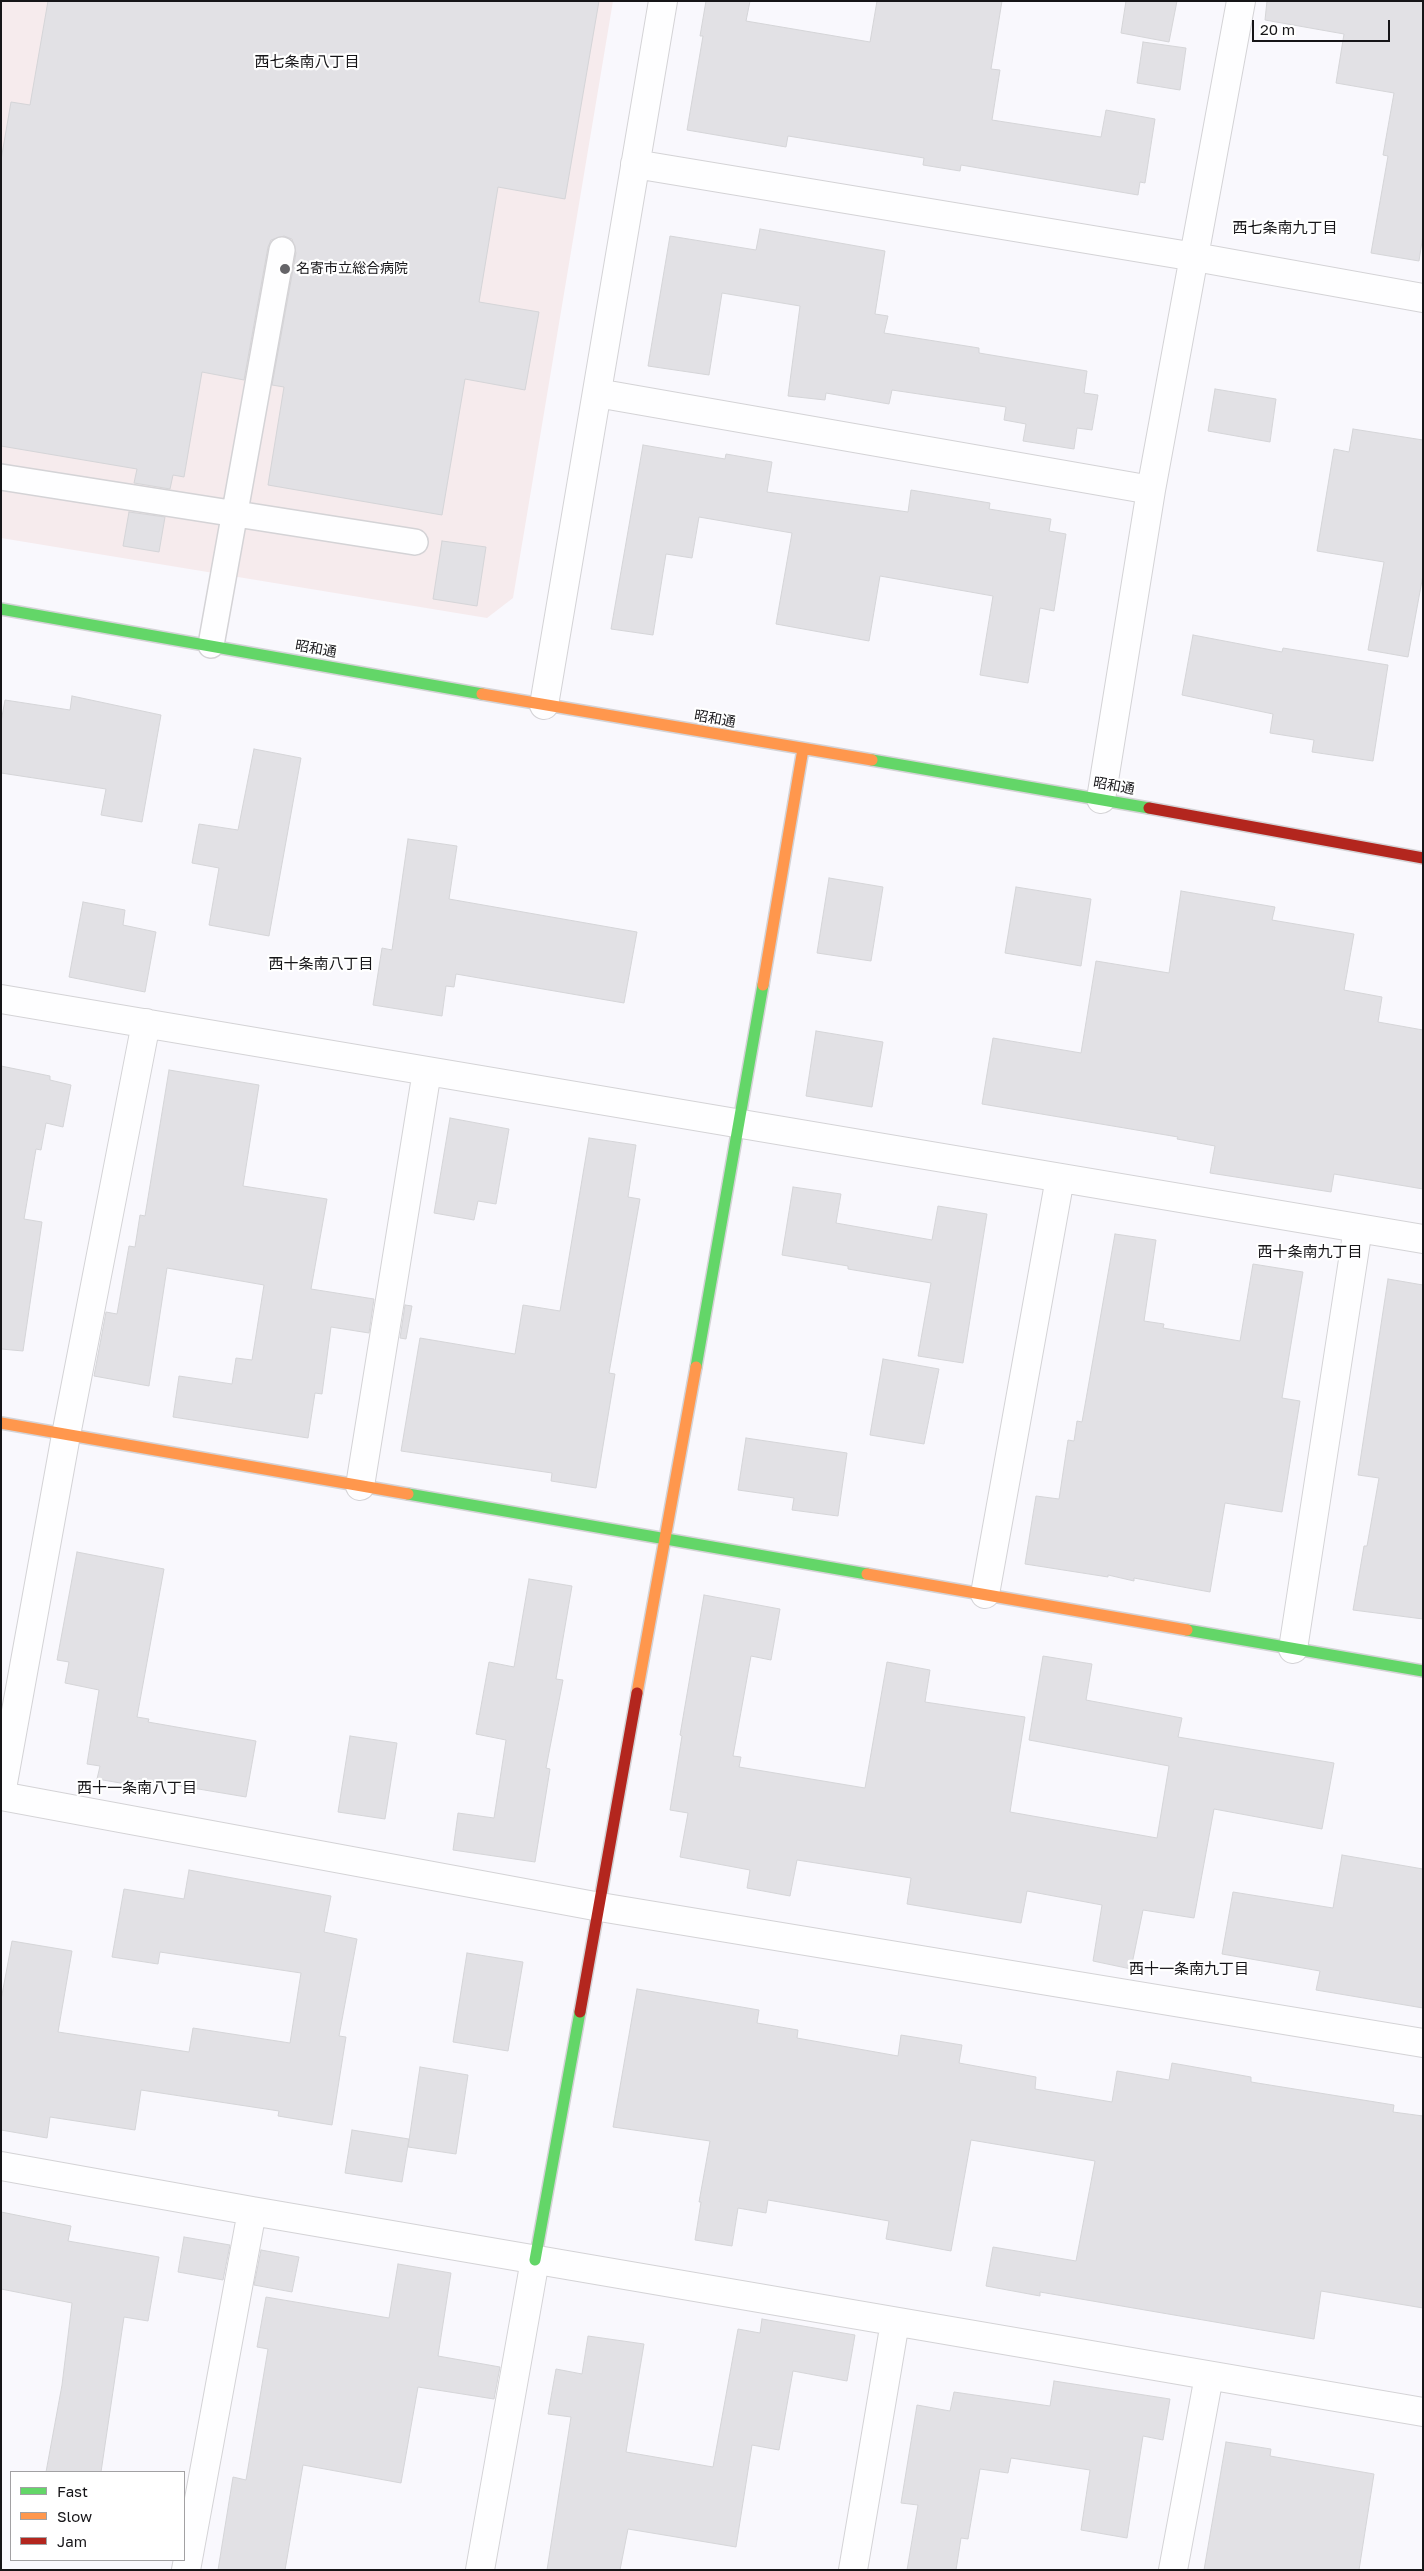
<!DOCTYPE html>
<html>
<head>
<meta charset="utf-8">
<style>
	body { margin:0 }
	#map { position:relative; width:1424px; height:2571px; overflow:hidden; background:#f9f8fd; font-family:"Golos Text",sans-serif }
	canvas { display:block }
	.frame { position:absolute; inset:0; border:2px solid #161518; pointer-events:none }
	.legend { position:absolute; left:10px; top:2471px; width:175px; height:90px; box-sizing:border-box; background:#fff; border:1px solid #a2a1a3; margin:0; padding:6px 9px; list-style:none; font-size:15px; color:#161518 }
	.legend li { display:flex; align-items:center; gap:10px; height:25px }
	.legend b { width:25px; border:1px solid #a2a1a3 }
	.scale { position:absolute; left:1252px; top:20px; width:138px; height:22px; box-sizing:border-box; border:2px solid #161518; border-top:0; padding-left:6px; font-size:15px; line-height:18px; white-space:nowrap; color:#161518; -webkit-text-stroke:4px #fff; paint-order:stroke }
</style>
</head>
<body>
<div id="map">
<canvas width="1424" height="2571"></canvas>
<div class="frame"></div>
<ul class="legend">
<li><b style="height:6px;background:#63d668"></b>Fast</li>
<li><b style="height:6px;background:#ff974d"></b>Slow</li>
<li><b style="height:6px;background:#b3261e"></b>Jam</li>
</ul>
<div class="scale">20 m</div>
</div>
<script>
const g = document.querySelector('canvas').getContext('2d');
g.lineJoin = 'round';
function fill(path, color) {
  g.fillStyle = color;
  g.fill(path, 'evenodd');
}
function shape(rows) {
  const path = new Path2D();
  for (const r of rows) {
    path.moveTo(r[0], r[1]);
    for (let i = 2; i < r.length; i += 2) path.lineTo(r[i], r[i + 1]);
  }
  return path;
}
function stroke(path, color, width, dash) {
  g.strokeStyle = color;
  g.lineWidth = width;
  g.lineCap = dash ? 'butt' : 'round';
  g.setLineDash(dash || []);
  g.stroke(path);
}
function label(font, color, halo, rows, align = 'center') {
  g.font = font + ' "Golos Text","Noto Sans JP",sans-serif';
  g.lineWidth = 4.5;
  g.setLineDash([]);
  g.textBaseline = 'middle';
  g.strokeStyle = halo;
  g.fillStyle = color;
  for (const [text, x, y, turn = 0] of rows) {
    g.save();
    g.translate(x, y);
    g.rotate((+turn || 0) * Math.PI / 180);
    g.textAlign = isNaN(turn) ? turn : align;
    if (halo) g.strokeText(text, 0, 0);
    g.fillText(text, 0, 0);
    g.restore();
  }
}
fill(shape([
	[1,1,613,1,513,598,487,618,1,538]
]), '#f6ebed');
const building = shape([
	[48,1,599,1,565,199,498,187,479,302,539,312,525,390,465,379,442,515,268,485,284,387,272,385,296,253,292,239,284,236,271,240,268,247,244,380,202,372,184,477,173,475,170,489,134,483,137,469,1,446,1,160,11,102,30,105,48,1],
	[706,1,750,1,746,21,870,42,877,1,1002,1,991,69,1000,70,992,120,1101,137,1106,110,1155,119,1145,183,1140,182,1138,195,961,165,960,171,923,165,924,158,788,136,786,147,687,130,703,36,700,36,706,1],
	[1126,1,1177,1,1169,42,1121,33,1126,1],
	[1267,1,1423,1,1423,235,1419,261,1371,253,1388,156,1383,155,1394,93,1336,83,1344,34,1265,20,1267,1],
	[1143,42,1186,48,1180,90,1137,83,1143,42],
	[760,229,885,251,875,314,888,316,884,333,979,348,979,353,1087,371,1084,393,1098,395,1092,430,1077,428,1074,449,1023,441,1026,424,1004,420,1006,407,892,390,889,404,826,393,825,400,788,396,800,306,722,293,709,375,648,366,670,236,756,250,760,229],
	[1215,389,1276,399,1270,442,1208,431,1215,389],
	[1353,429,1423,440,1423,575,1408,657,1368,650,1384,562,1317,551,1334,449,1349,452,1353,429],
	[643,445,725,459,726,454,772,462,767,492,908,512,911,490,990,503,989,509,1051,519,1049,531,1066,534,1054,611,1040,608,1028,683,980,675,993,596,880,576,869,641,776,624,792,533,699,517,692,558,666,554,653,635,611,629,643,445],
	[129,512,165,517,159,552,123,546,129,512],
	[442,541,486,547,477,606,433,599,442,541],
	[1193,635,1282,652,1283,648,1388,665,1373,761,1312,752,1314,740,1270,733,1273,714,1182,695,1193,635],
	[72,696,161,715,142,822,101,815,106,789,1,773,1,722,5,700,70,710,72,696],
	[254,749,301,758,269,936,209,925,219,868,192,863,199,824,238,830,254,749],
	[408,839,457,846,449,899,637,932,624,1003,456,974,454,987,446,986,442,1016,373,1005,382,948,392,950,408,839],
	[829,878,883,887,871,961,817,953,829,878],
	[1016,887,1091,899,1081,966,1005,953,1016,887],
	[1181,891,1275,907,1272,920,1354,934,1344,990,1382,997,1378,1022,1423,1030,1423,1189,1334,1174,1331,1192,1210,1173,1215,1146,1177,1139,1178,1137,982,1104,993,1038,1081,1053,1096,961,1169,973,1181,891],
	[83,902,125,910,123,925,156,932,145,992,69,977,83,902],
	[816,1031,883,1042,872,1107,806,1096,816,1031],
	[1,1066,50,1076,50,1080,71,1085,63,1127,46,1123,41,1150,36,1149,24,1219,42,1222,23,1351,1,1349,1,1066],
	[169,1070,259,1085,243,1186,327,1199,311,1289,374,1299,369,1333,331,1327,322,1394,315,1393,308,1438,173,1417,179,1376,232,1384,236,1358,252,1360,264,1285,167,1268,149,1386,94,1376,106,1312,117,1314,129,1246,135,1247,140,1215,145,1216,169,1070],
	[450,1118,509,1129,496,1204,478,1201,474,1220,434,1213,450,1118],
	[589,1138,636,1145,628,1197,640,1199,609,1373,615,1374,596,1488,551,1481,552,1473,401,1451,420,1338,515,1354,523,1305,560,1311,589,1138],
	[793,1187,841,1194,836,1223,932,1240,938,1206,987,1214,963,1363,918,1356,931,1283,848,1269,848,1266,782,1255,793,1187],
	[1115,1234,1156,1240,1144,1321,1164,1324,1163,1328,1240,1341,1253,1264,1303,1272,1282,1398,1300,1401,1282,1512,1225,1503,1210,1592,1134,1578,1134,1581,1108,1575,1108,1577,1025,1564,1036,1496,1059,1499,1068,1440,1074,1441,1077,1421,1082,1422,1115,1234],
	[1388,1279,1423,1285,1423,1619,1353,1610,1364,1546,1367,1546,1379,1478,1358,1475,1388,1279],
	[405,1305,412,1306,406,1339,400,1338,405,1305],
	[883,1359,939,1369,924,1444,870,1435,883,1359],
	[746,1438,847,1453,838,1516,792,1510,794,1498,738,1490,746,1438],
	[77,1552,164,1569,137,1717,149,1719,148,1722,256,1741,246,1797,139,1779,138,1786,97,1779,100,1766,87,1764,99,1690,65,1683,69,1662,57,1660,77,1552],
	[529,1579,572,1586,556,1679,563,1680,546,1768,550,1769,535,1862,453,1850,458,1813,494,1818,506,1740,476,1734,489,1662,514,1667,529,1579],
	[704,1595,780,1609,771,1660,751,1656,733,1756,741,1757,739,1767,865,1788,887,1662,930,1670,925,1702,1025,1717,1010,1812,1157,1838,1169,1766,1029,1740,1043,1656,1092,1664,1086,1700,1182,1718,1178,1737,1334,1763,1322,1829,1214,1809,1194,1918,1143,1910,1131,1969,1093,1961,1102,1905,1027,1891,1021,1923,907,1904,911,1878,797,1860,790,1896,747,1888,750,1870,680,1857,688,1813,670,1810,682,1736,680,1735,704,1595],
	[350,1736,397,1743,385,1819,338,1812,350,1736],
	[1342,1855,1423,1869,1423,2008,1316,1990,1320,1971,1222,1954,1233,1892,1333,1908,1342,1855],
	[189,1870,331,1896,324,1932,357,1939,339,2036,346,2037,332,2125,278,2116,279,2111,141,2090,135,2130,50,2117,47,2138,1,2130,1,2000,12,1941,72,1951,58,2032,189,2052,193,2028,290,2043,301,1973,160,1952,158,1964,112,1957,124,1889,184,1899,189,1870],
	[467,1953,523,1962,508,2051,453,2042,467,1953],
	[637,1989,759,2010,757,2023,798,2030,797,2038,898,2056,901,2035,962,2045,959,2063,1036,2077,1035,2089,1112,2102,1117,2071,1169,2080,1172,2063,1251,2077,1251,2082,1394,2105,1393,2112,1423,2116,1423,2308,1321,2291,1314,2339,1040,2292,1040,2296,986,2286,993,2247,1076,2261,1095,2161,971,2140,951,2251,886,2239,889,2221,768,2200,766,2213,738,2208,732,2246,695,2240,701,2202,699,2202,710,2141,613,2127,637,1989],
	[420,2067,468,2075,456,2154,408,2147,420,2067],
	[352,2130,409,2139,402,2182,345,2173,352,2130],
	[1,2212,71,2226,68,2241,159,2257,148,2321,124,2317,101,2472,46,2472,62,2385,72,2303,1,2289,1,2212],
	[184,2237,230,2245,223,2280,178,2272,184,2237],
	[261,2250,299,2257,292,2292,254,2285,261,2250],
	[398,2264,451,2273,438,2356,500,2367,494,2399,418,2387,401,2483,303,2465,285,2570,218,2570,233,2477,246,2480,268,2349,257,2347,266,2297,389,2318,398,2264],
	[762,2319,855,2335,847,2381,793,2371,779,2450,752,2445,736,2547,628,2529,620,2570,547,2570,571,2417,548,2414,556,2369,582,2374,588,2336,644,2344,626,2452,713,2467,738,2329,760,2333,762,2319],
	[1054,2381,1170,2399,1163,2440,1143,2436,1127,2538,1081,2530,1090,2470,1011,2458,1008,2473,980,2469,968,2539,961,2538,956,2570,907,2570,918,2505,901,2503,917,2405,950,2411,954,2392,1050,2406,1054,2381],
	[1226,2442,1271,2449,1270,2456,1374,2474,1359,2570,1204,2570,1226,2442]
]);
fill(building, '#e2e1e5');
stroke(building, '#d5d5d8', 1);
const lane = shape([
	[1,477,415,542],
	[211,645,282,250]
]);
const street = shape([
	[635,164,1195,257,1423,298],
	[597,393,1151,490],
	[544,705,663,1],
	[1101,799,1151,490,1241,1],
	[1,999,1423,1239],
	[360,1486,427,1071],
	[985,1594,1060,1178],
	[1293,1649,1358,1228],
	[1,1794,66,1435,146,1023],
	[1,1796,600,1907,1423,2043],
	[1,2166,252,2211,1423,2412],
	[186,2570,252,2211],
	[480,2570,535,2260],
	[853,2570,895,2322],
	[1173,2570,1209,2376]
]);
const fast = shape([
	[1,609,482,694],
	[872,760,1149,808],
	[696,1367,763,985],
	[408,1494,867,1574],
	[1187,1630,1423,1671],
	[535,2260,580,2012]
]);
const slow = shape([
	[482,694,872,760],
	[763,985,803,749],
	[1,1423,408,1494],
	[867,1574,1187,1630],
	[637,1693,696,1367]
]);
const jam = shape([
	[1149,808,1423,858],
	[580,2012,637,1693]
]);
stroke(lane, '#d4d3d6', 28);
stroke(street, '#d4d3d6', 30);
stroke(fast, '#d4d3d6', 14);
stroke(slow, '#d4d3d6', 14);
stroke(jam, '#d4d3d6', 14);
stroke(lane, '#fefeff', 25);
stroke(street, '#fefeff', 28);
stroke(fast, '#63d668', 11);
stroke(slow, '#ff974d', 11);
stroke(jam, '#b3261e', 11);
for (const [x, y, r, color] of [
	[285,269,6,"#656468"]
]) {
  const dot = new Path2D();
  dot.arc(x, y, r, 0, 2 * Math.PI);
  g.fillStyle = color;
  g.fill(dot);
  stroke(dot, '#fff', 2);
}
label('14px', '#161518', '#fff', [
	["名寄市立総合病院",296,269]
], 'left');
label('14px', '#161518', '#fff', [
	["昭和通",316,649,10],
	["昭和通",715,719,10],
	["昭和通",1114,786,10]
]);
label('15px', '#161518', '#fff', [
	["西七条南八丁目",307,62],
	["西七条南九丁目",1285,228],
	["西十条南八丁目",321,964],
	["西十条南九丁目",1310,1252],
	["西十一条南八丁目",137,1788],
	["西十一条南九丁目",1189,1969]
]);
</script>
</body>
</html>
